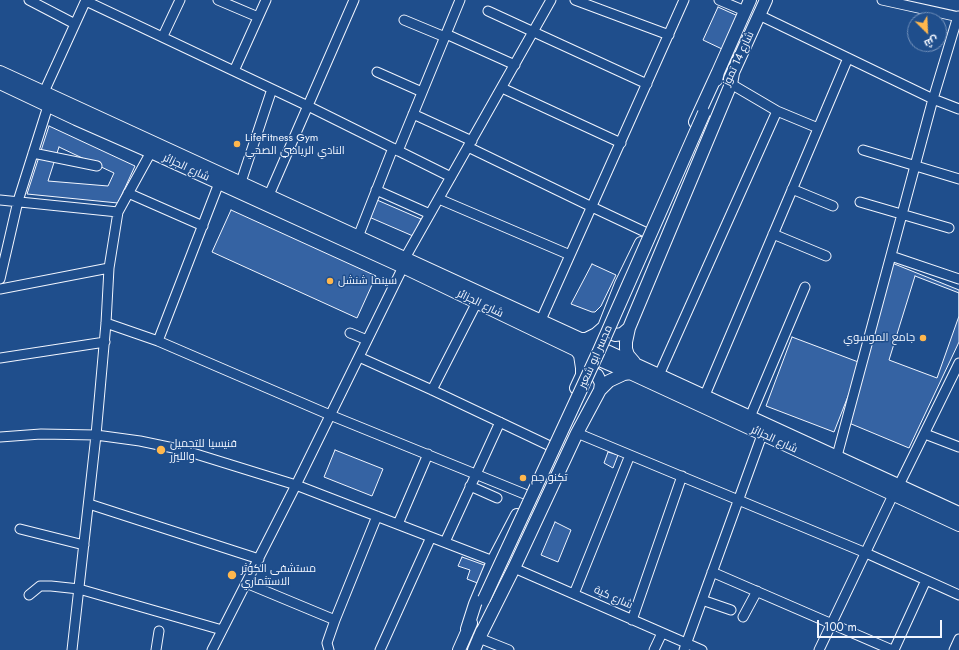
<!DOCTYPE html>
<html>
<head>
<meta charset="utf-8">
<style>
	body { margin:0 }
	#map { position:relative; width:959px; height:650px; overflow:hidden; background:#1f4e8c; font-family:Jost,Cairo,sans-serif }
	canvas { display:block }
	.north { position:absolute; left:907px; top:12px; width:40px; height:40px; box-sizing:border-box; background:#1f4e8c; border:1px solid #7391ba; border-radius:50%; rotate:156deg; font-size:11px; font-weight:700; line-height:16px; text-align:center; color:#f2f6ff }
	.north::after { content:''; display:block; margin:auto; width:14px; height:18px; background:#ffb74d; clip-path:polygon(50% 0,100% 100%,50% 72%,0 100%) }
	.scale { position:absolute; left:817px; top:620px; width:125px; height:18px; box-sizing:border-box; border:2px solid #f2f6ff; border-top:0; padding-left:5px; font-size:12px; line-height:14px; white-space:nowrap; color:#f2f6ff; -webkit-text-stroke:3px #1f4e8c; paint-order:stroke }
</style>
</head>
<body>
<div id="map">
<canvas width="959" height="650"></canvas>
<div class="north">ش</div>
<div class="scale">100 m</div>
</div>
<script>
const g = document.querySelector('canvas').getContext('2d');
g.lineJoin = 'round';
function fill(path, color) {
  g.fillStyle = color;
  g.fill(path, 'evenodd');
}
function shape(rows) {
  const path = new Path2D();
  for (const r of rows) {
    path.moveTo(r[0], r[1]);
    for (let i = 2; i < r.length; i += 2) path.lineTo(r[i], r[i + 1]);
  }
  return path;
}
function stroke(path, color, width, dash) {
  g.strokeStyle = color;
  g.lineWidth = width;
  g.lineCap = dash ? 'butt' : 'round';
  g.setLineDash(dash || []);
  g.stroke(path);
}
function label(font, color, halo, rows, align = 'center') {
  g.font = font + ' Jost,Cairo,sans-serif';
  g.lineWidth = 3;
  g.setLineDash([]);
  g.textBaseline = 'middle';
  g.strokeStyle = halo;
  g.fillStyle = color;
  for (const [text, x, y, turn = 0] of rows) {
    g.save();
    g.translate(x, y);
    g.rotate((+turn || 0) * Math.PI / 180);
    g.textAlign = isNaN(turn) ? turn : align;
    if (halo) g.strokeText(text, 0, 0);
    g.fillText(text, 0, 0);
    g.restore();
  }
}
const building = shape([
	[718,7,738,16,722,49,703,40,718,7],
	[49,126,135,166,118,203,27,194,49,126],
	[59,147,114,173,108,186,48,181,59,147],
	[377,200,421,219,413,236,369,217,377,200],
	[231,210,376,276,357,318,212,252,231,210],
	[892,263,959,290,959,342,909,448,849,423,892,263],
	[592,264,616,275,601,306,595,312,592,312,571,304,592,264],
	[915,276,959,293,959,316,937,378,889,360,915,276],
	[792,337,861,363,834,432,766,406,792,337],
	[335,450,383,469,372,496,324,477,335,450],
	[608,452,618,455,613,468,604,463,608,452],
	[555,522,571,530,558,562,541,555,555,522],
	[462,557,487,566,480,584,467,579,470,570,458,566,462,557]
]);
fill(building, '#3563a3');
stroke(building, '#f2f6ff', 1);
const minor = shape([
	[29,0,75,24],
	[218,0,258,17],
	[575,0,669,35],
	[719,0,745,11],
	[882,0,959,17],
	[86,1,308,106,451,177],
	[488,11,647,84],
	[759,15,933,99,959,109],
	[404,20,445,37],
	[446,34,515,65],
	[163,36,180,0],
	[234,71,266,0],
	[377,72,422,92],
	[731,84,777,111,818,128],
	[502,88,621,143],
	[44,92,86,0],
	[413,114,472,141],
	[468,147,592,207,645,232],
	[863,150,959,179],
	[398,151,460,0],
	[33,153,97,166],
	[241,182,272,89],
	[792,189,833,206],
	[376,190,430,214],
	[128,193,203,226],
	[269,195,354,0],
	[439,199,570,255],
	[0,200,118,212],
	[860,202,949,228],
	[773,234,826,256],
	[358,237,393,148],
	[891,256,959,279],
	[405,258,551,0],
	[0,279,18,201,48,106],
	[0,289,109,268],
	[541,320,684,0],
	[106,323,158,341,330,415,527,495],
	[350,333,367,340],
	[158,341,219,183],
	[359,357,432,390,550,446],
	[0,358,105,342],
	[659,375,777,111],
	[432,390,477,302],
	[705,395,848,58],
	[750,417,805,287],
	[577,433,866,553,959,595],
	[925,434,959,447],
	[0,437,41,434,96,435,140,441,183,450,296,485,493,561],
	[837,456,933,99,958,16],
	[899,485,959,363],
	[470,486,497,498],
	[89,504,259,559],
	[398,524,428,454],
	[20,529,84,545],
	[445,542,500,422],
	[514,568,702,650],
	[712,572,892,650],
	[246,583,335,620],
	[574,594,630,455],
	[29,595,40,586,51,586,79,589,222,630],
	[702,600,731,610],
	[743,617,757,591],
	[632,620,682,476],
	[479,638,509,650],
	[72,650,96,435,106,323,109,268,118,212,151,152],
	[156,650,159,631],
	[212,650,296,485,403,267],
	[329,650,327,643,335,620,377,516],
	[380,650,431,537],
	[654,650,662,633],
	[684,650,762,435],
	[819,650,893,495],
	[894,650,926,580],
	[954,650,959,639]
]);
const major = shape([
	[0,72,959,513],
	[730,79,766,0],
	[716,80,718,72,750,0],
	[0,83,76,119,151,152,403,267,576,350,630,373,959,525],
	[695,122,718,72],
	[607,322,607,328,609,332,615,335,622,334,629,328],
	[582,339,586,339,596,334,604,327,621,284,641,243],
	[576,350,580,355,582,368,582,375,576,388],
	[634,362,628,355,626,349,626,342,629,328,731,84,733,73],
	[581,379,588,373,593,373,597,375,601,383,600,390],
	[467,629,475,604,493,561,517,515],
	[479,638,514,568,577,433,600,390,609,381,624,374,630,373],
	[459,650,471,623],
	[474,650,482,631]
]);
stroke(minor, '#f2f6ff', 11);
stroke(major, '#f2f6ff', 14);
stroke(minor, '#1f4e8c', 9);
stroke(major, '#1f4e8c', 12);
const majorBridge = shape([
	[484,599,598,353,704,113]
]);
stroke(majorBridge, '#f2f6ff', 14, []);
stroke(majorBridge, '#1f4e8c', 12);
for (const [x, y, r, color] of [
	[237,144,4,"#ffb74d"],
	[330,281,4,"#ffb74d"],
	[923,338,4,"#ffb74d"],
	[161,450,5,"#ffb74d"],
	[523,478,4,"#ffb74d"],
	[232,575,5,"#ffb74d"]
]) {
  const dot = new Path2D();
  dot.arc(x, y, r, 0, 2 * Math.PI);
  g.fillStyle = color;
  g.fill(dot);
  stroke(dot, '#1f4e8c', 1.5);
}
label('11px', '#f2f6ff', '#1f4e8c', [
	["شارع 14 تموز",739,59,-65],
	["شارع الجزائر",186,168,25],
	["شارع الجزائر",480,304,26],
	["مجسر ابو شعير",596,357,-66],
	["شارع الجزائر",774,440,25],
	["شارع كية",613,598,24]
]);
label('11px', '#f2f6ff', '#1f4e8c', [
	["LifeFitness Gym",245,138],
	["النادي الرياضي الصحي",245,151],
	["سينما شنشل",338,281],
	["جامع الموسوي",915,338,"right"],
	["فنيسيا للتجميل",170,444],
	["والليزر",170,457],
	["تكنو جم",531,478],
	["مستشفى الكوثر",241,569],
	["الاستثماري",241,582]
], 'left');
</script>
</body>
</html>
